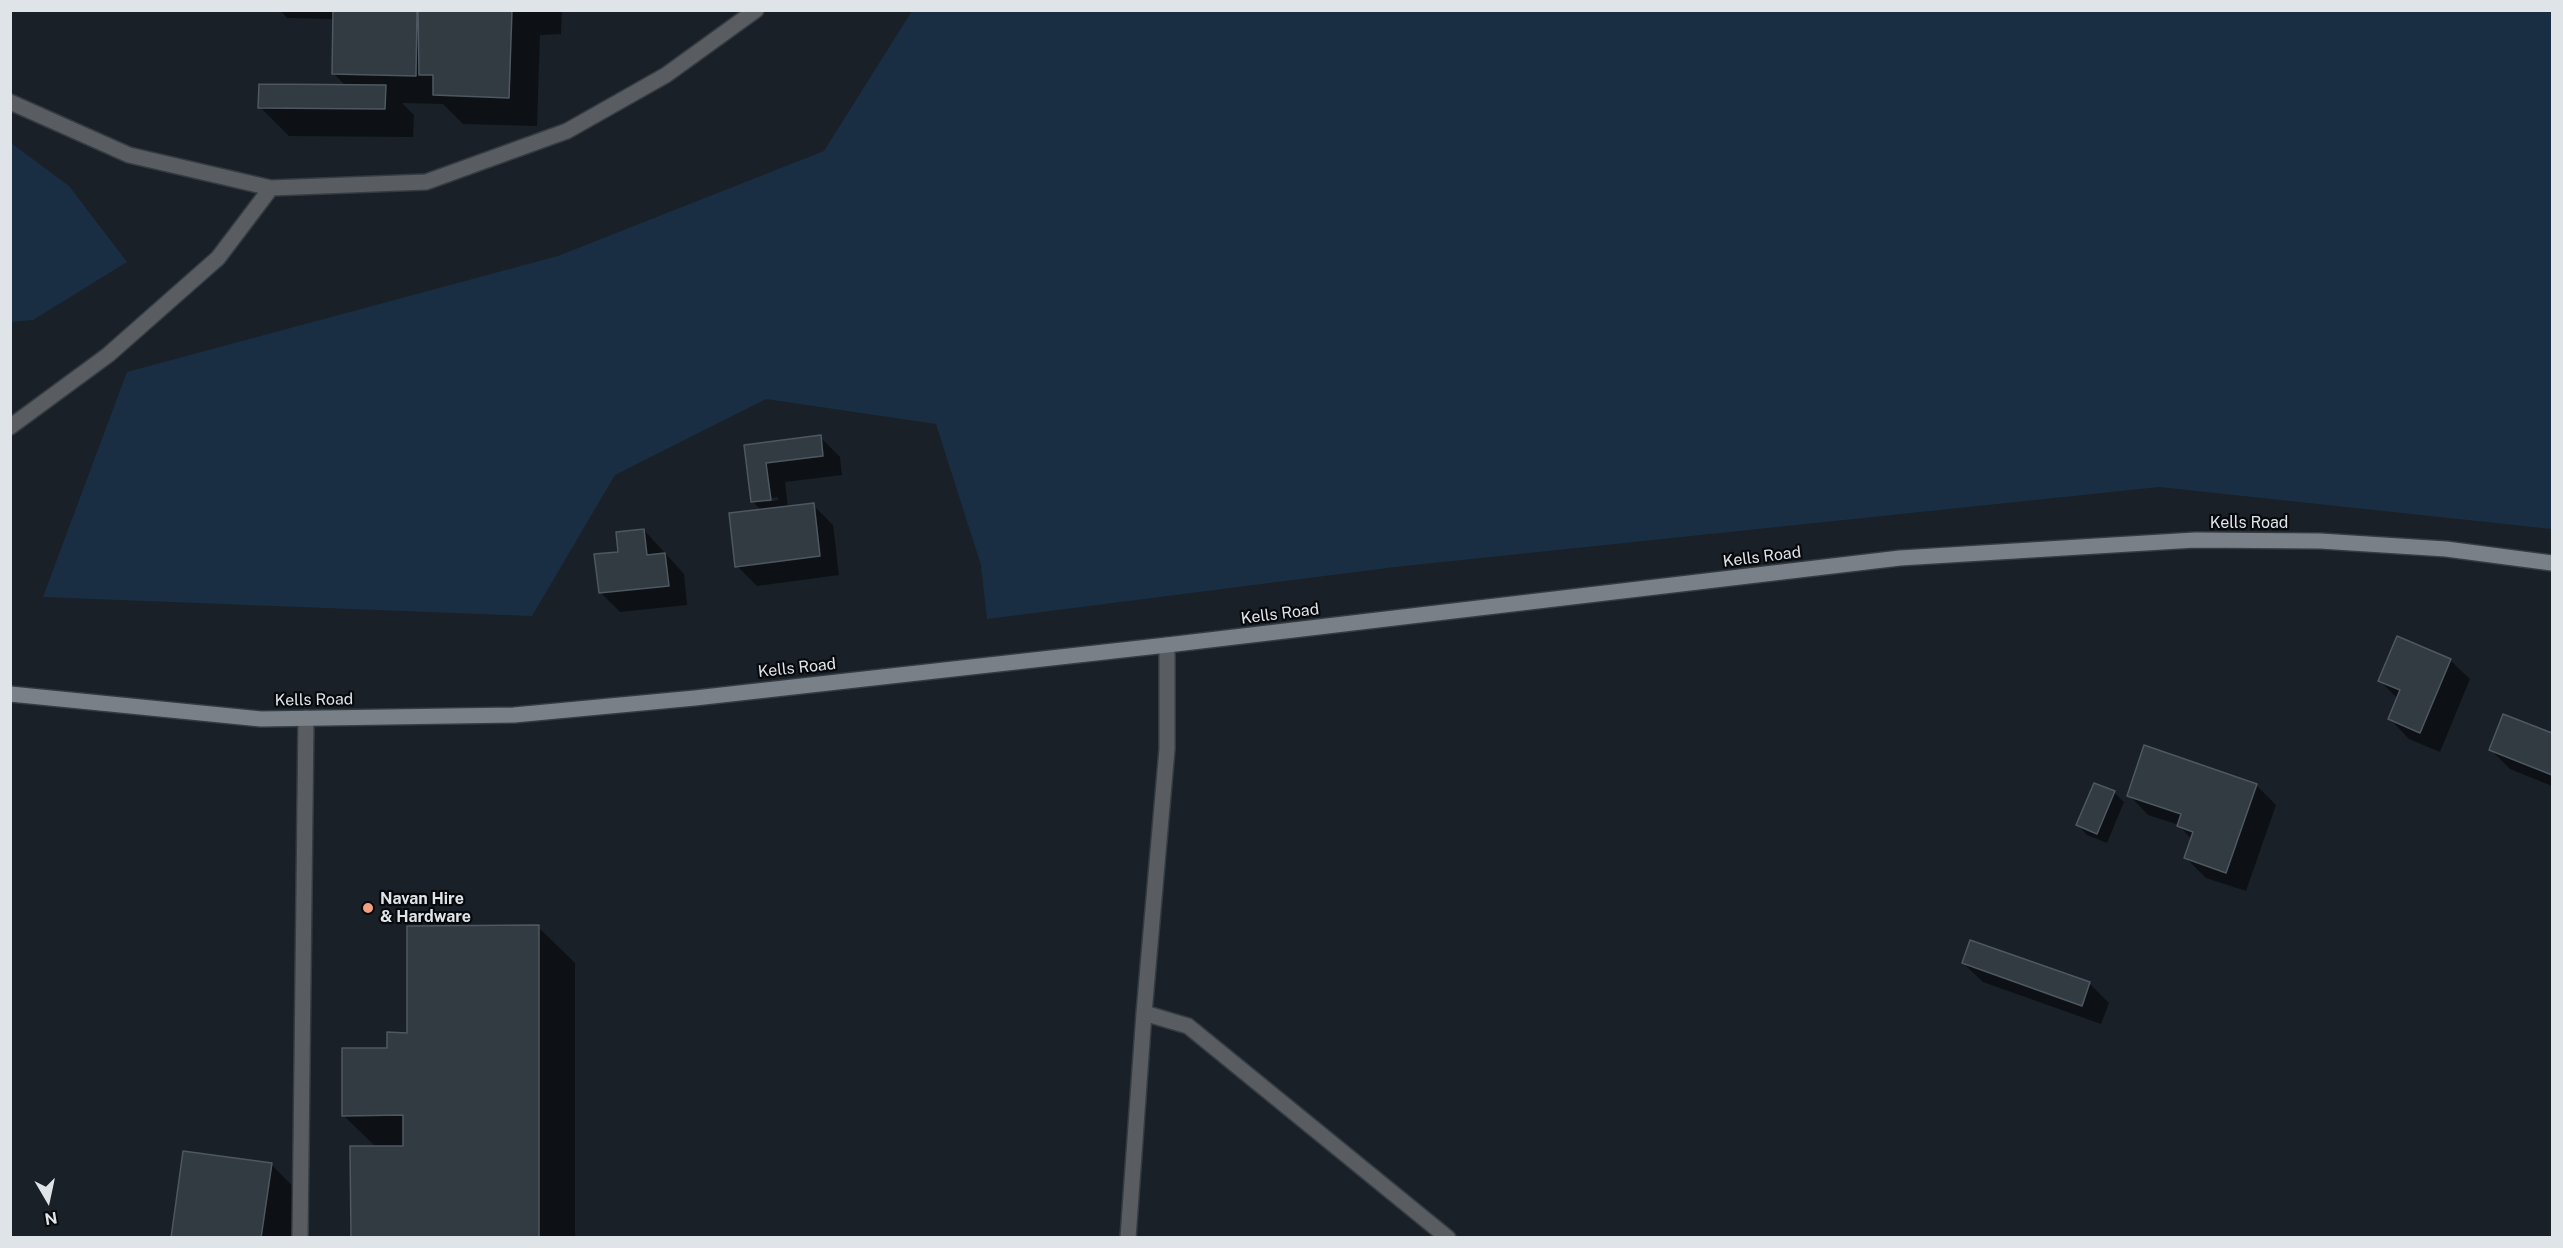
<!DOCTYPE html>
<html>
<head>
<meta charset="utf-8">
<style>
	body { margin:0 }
	#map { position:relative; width:2563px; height:1248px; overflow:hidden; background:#192028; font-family:"Public Sans",sans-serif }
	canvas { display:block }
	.frame { position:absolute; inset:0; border:12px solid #dfe4e9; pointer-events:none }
	.north { position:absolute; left:18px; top:1170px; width:60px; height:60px; -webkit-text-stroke:4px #07090d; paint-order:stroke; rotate:171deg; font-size:16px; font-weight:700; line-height:24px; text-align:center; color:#dfe4e9 }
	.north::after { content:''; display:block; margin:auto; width:21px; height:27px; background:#dfe4e9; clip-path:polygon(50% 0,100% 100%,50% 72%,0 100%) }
</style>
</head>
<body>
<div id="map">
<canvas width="2563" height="1248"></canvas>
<div class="frame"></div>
<div class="north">N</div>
</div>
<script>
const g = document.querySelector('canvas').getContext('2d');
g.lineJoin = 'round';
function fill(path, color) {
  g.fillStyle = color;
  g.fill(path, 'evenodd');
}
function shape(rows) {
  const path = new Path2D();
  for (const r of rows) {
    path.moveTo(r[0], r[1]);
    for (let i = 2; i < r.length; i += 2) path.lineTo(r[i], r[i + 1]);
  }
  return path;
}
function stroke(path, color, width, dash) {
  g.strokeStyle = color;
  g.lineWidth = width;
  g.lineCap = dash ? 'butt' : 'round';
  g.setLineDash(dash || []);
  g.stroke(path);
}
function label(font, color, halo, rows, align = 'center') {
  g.font = font + ' "Public Sans",sans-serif';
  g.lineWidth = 4.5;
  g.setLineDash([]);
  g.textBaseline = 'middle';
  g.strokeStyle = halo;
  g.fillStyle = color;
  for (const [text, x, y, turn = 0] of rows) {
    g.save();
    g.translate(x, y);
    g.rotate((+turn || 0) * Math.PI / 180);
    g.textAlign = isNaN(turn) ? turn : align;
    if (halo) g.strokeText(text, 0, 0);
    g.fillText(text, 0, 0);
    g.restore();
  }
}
fill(shape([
	[912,11,2552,11,2552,529,2159,487,1395,567,987,619,981,565,936,424,766,399,615,475,532,616,43,597,127,372,558,256,824,151],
	[11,143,69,186,127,262,33,320,11,322]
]), '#1a2e43');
fill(shape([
	[280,10,562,10,561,34,540,35,537,126,463,124,443,104,402,103,414,115,413,137,289,136,260,107,346,86,334,74,335,19,287,18],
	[820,437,840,457,842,475,785,482,788,508,813,505,833,525,839,575,757,586,737,566,762,511,752,501,746,446],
	[778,497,778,500,767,502,767,499],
	[644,530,684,574,687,605,620,612,600,592,620,553],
	[2450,660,2470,679,2440,752,2409,739,2390,719,2398,699,2380,681],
	[2504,716,2552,735,2552,786,2510,769,2491,750],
	[2095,785,2114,792,2124,802,2107,843,2087,835,2078,825],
	[2256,785,2276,805,2246,891,2206,878,2186,858,2192,840,2179,825,2148,815,2129,795],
	[538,927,575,963,575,1238,352,1238,376,1147,343,1115,389,1050],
	[1963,963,2089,983,2109,1003,2101,1024,1983,982],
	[271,1164,307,1201,302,1238,173,1238]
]), '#0007');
const building = shape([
	[333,10,417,10,416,76,332,74,333,10],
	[418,10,512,10,509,98,433,95,433,75,419,75,418,10],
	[259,84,386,85,385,109,258,108,259,84],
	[821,435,823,456,766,463,771,500,751,502,744,445,821,435],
	[814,503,820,556,735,567,729,513,814,503],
	[644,529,647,555,665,553,669,586,599,593,594,554,618,552,616,532,644,529],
	[2397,636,2451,659,2420,733,2388,719,2400,690,2378,681,2397,636],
	[2503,714,2552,733,2552,775,2489,750,2503,714],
	[2144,745,2257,784,2226,873,2184,858,2193,832,2177,826,2181,814,2127,796,2144,745],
	[2094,783,2115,791,2097,834,2076,825,2094,783],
	[539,925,539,1238,351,1238,350,1146,403,1146,403,1115,342,1116,342,1048,387,1048,387,1032,407,1033,407,926,539,925],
	[1970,940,2090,982,2082,1006,1962,963,1970,940],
	[183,1151,272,1163,261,1238,171,1238,183,1151]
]);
fill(building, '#323a42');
stroke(building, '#4f5861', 1.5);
const lane = shape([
	[10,102,129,155,271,188,426,182,567,131,666,75,756,10],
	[10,427,108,355,218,258,271,188],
	[1144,1013,1188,1026,1448,1238],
	[300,1238,306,718],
	[1128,1238,1144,1013,1167,749,1167,645]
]);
const secondary = shape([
	[10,694,261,719,514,715,695,698,1167,645,1900,558,2195,540,2320,541,2446,549,2552,563]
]);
stroke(lane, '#353b43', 18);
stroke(secondary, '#353b43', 18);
stroke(lane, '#595d61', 15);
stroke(secondary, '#7a8087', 15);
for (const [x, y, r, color] of [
	[368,908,6,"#f2a081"]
]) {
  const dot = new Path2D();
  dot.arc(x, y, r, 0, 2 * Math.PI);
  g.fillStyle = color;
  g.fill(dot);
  stroke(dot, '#07090d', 2);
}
label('16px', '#dfe4e9', '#07090d', [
	["Kells Road",2249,523],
	["Kells Road",1762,557,-7],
	["Kells Road",1280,614,-7],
	["Kells Road",797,668,-6],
	["Kells Road",314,700,-1]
]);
label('bold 16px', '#dfe4e9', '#07090d', [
	["Navan Hire",380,899],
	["& Hardware",380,917]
], 'left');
</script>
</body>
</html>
